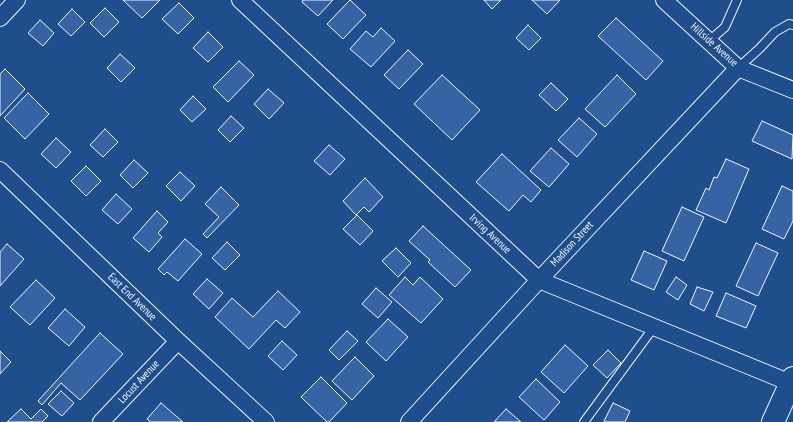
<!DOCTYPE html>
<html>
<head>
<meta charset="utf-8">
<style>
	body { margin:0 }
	canvas { display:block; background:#1f4e8c }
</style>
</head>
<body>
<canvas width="793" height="422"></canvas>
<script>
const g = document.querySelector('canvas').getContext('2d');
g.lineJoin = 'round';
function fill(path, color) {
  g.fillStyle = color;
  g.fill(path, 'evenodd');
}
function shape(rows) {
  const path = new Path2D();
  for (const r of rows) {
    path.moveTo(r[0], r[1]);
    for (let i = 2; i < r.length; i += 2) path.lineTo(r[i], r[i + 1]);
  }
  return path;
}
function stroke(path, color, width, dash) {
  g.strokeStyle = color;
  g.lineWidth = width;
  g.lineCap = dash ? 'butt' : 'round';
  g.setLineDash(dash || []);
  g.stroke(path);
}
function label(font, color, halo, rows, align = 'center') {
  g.font = font + ' "PT Sans Narrow",sans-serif';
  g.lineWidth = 3;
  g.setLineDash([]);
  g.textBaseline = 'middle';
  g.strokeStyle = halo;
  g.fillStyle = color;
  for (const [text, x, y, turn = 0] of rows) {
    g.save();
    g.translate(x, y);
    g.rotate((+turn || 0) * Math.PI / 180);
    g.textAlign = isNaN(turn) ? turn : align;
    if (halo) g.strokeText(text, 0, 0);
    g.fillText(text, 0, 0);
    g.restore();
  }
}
const building = shape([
	[123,0,160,0,142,18,123,0],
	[303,0,333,0,318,16,302,2,303,0],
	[350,0,366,15,343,39,327,24,350,0],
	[484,0,501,0,492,9,484,0],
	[532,0,560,0,547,14,532,0],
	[179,3,194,18,178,34,162,19,179,3],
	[105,8,119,22,104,37,90,23,105,8],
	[72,9,85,22,71,36,58,24,72,9],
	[616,18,663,61,646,80,598,36,616,18],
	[40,20,54,33,43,46,28,33,40,20],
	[528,25,541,38,529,50,516,38,528,25],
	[381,28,395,41,371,67,350,49,366,31,373,37,381,28],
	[208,32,223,47,208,62,193,48,208,32],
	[408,50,423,64,399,89,384,75,408,50],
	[120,54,135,68,121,82,107,68,120,54],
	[239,61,254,75,228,102,213,87,239,61],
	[5,69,25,89,0,116,0,74,5,69],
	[442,75,480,110,452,140,414,104,442,75],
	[617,75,636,94,605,127,585,109,617,75],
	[551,83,568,99,556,111,539,95,551,83],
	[268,89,284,103,269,119,254,104,268,89],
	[28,93,49,114,25,139,4,118,28,93],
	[193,96,206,109,192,122,180,110,193,96],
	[231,116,244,128,230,142,218,130,231,116],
	[579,118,597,134,577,157,558,140,579,118],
	[762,121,793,135,792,159,752,141,762,121],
	[105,129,118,142,103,157,90,145,105,129],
	[56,138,71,152,56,168,41,154,56,138],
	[329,145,345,159,330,175,314,161,329,145],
	[551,148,569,164,549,187,530,171,551,148],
	[502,154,541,190,531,202,523,195,509,211,476,182,502,154],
	[726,159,749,169,726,223,696,210,706,188,709,190,714,177,717,178,726,159],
	[134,160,148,173,133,188,120,175,134,160],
	[86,166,101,181,86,196,71,181,86,166],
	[180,172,195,186,181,201,166,186,180,172],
	[365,178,383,197,369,212,364,207,356,215,343,201,365,178],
	[782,186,793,191,793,221,784,239,762,229,782,186],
	[221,187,239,205,207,238,203,234,219,217,205,204,221,187],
	[116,194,132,209,118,224,102,210,116,194],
	[682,207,704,217,684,261,662,251,682,207],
	[157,211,168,222,158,233,162,237,149,252,133,238,157,211],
	[357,215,373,231,360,245,343,229,357,215],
	[423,226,471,270,455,287,428,262,430,260,409,241,423,226],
	[185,239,202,254,178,281,167,272,164,275,158,269,185,239],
	[227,242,240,255,225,270,212,258,227,242],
	[756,243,778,253,758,296,736,286,756,243],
	[7,244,24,259,0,286,0,252,7,244],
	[396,248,411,263,398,277,382,261,396,248],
	[644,251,667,261,654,290,631,280,644,251],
	[405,277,413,285,420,277,443,299,421,323,389,295,405,277],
	[676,277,687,285,678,300,666,292,676,277],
	[207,279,223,293,209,309,193,294,207,279],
	[36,280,55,298,30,325,10,307,36,280],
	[697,287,713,292,704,311,690,304,697,287],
	[376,288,392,302,378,318,362,304,376,288],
	[278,291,300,312,285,328,276,320,249,349,215,317,232,298,253,317,278,291],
	[726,293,756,306,746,328,716,316,726,293],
	[65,309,85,327,69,346,48,328,65,309],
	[388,319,408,337,386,361,366,342,388,319],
	[347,331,358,341,339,360,329,350,347,331],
	[100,333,123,354,80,400,61,383,42,405,38,401,100,333],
	[282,341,297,355,283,370,268,356,282,341],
	[565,345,588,366,564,393,541,372,565,345],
	[608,350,621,363,607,378,593,365,608,350],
	[0,351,11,362,0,374,0,351],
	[355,357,374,376,352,400,332,381,355,357],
	[321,377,347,403,329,422,327,422,301,397,321,377],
	[536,379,560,402,544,420,519,397,536,379],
	[61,391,74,403,62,416,48,404,61,391],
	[161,403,183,422,151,422,147,419,161,403],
	[613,403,630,411,625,422,607,422,604,421,613,403],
	[21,409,31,419,41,409,48,416,42,422,7,422,21,409],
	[506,409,521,422,494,422,506,409]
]);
fill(building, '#3563a3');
stroke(building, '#f2f6ff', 1);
const lane = shape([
	[709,41,725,27,737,0],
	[738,68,759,49,775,32,789,24,793,25],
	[584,422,654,327]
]);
const street = shape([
	[240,0,539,280,793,384],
	[664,0,738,68,793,90],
	[0,18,17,0],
	[0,170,178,341,266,422],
	[101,422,178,341],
	[409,422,539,280,738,68]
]);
const secondary = shape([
	[773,422,793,378]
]);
stroke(lane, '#f2f6ff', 10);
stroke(street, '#f2f6ff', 18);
stroke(secondary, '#f2f6ff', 24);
stroke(lane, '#1f4e8c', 8);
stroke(street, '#1f4e8c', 16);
stroke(secondary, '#1f4e8c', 22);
label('11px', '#f2f6ff', '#1f4e8c', [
	["Hillside Avenue",714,45,42],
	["Irving Avenue",490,234,43],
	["Madison Street",572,244,-47],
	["East End Avenue",132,297,44],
	["Locust Avenue",139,382,-47]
]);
</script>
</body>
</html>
